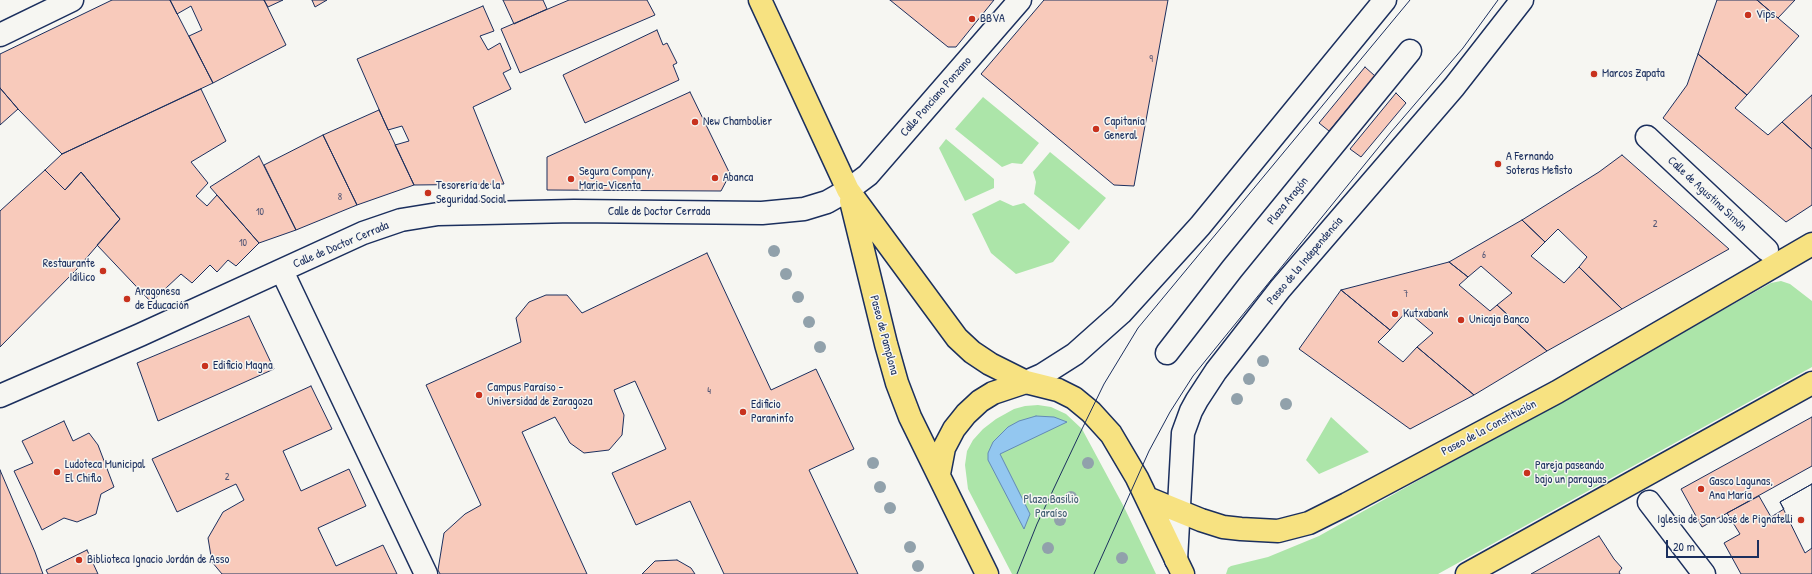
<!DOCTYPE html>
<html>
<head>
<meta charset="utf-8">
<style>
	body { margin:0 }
	#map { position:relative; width:1812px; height:574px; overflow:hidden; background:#f6f6f2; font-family:"Patrick Hand",sans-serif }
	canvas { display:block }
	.scale { position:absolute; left:1666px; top:540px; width:93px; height:18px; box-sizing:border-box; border:2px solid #1b2f5e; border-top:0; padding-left:5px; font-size:12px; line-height:14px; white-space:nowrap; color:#1b2f5e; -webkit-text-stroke:3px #f6f6f2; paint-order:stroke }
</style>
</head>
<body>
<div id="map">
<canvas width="1812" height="574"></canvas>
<div class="scale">20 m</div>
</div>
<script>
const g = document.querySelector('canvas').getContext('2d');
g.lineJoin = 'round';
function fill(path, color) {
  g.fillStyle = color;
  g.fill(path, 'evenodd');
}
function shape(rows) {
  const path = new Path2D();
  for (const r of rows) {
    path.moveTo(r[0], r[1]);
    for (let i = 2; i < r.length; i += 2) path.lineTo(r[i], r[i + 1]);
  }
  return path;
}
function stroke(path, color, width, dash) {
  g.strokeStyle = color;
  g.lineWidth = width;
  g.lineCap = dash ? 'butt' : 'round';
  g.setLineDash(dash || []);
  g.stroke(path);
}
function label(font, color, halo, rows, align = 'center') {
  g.font = font + ' "Patrick Hand",sans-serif';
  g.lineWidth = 3;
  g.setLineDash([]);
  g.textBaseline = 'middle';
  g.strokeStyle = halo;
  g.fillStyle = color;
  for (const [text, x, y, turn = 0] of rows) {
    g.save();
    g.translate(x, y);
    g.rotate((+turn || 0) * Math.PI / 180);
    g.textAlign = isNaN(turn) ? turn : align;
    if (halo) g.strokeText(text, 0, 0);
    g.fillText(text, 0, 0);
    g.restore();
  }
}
fill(shape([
	[983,97,1039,143,1022,164,1012,163,1002,167,955,129],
	[946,139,994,179,994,188,965,201,939,148],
	[1050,152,1106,198,1079,230,1034,194,1036,182,1033,172],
	[1000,200,1013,206,1024,203,1070,242,1053,262,1016,274,991,253,972,214],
	[1781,281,1790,284,1812,301,1812,367,1438,574,1226,574,1228,568,1231,566,1268,557,1319,536,1771,283],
	[1038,405,1051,407,1066,414,1082,429,1124,507,1156,574,1012,574,968,489,965,465,967,451,973,440,983,429,996,419,1014,409,1025,406],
	[1331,417,1369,452,1319,474,1306,460]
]), '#ace5a9');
const water = shape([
	[1036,416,1054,417,1067,422,1000,454,1030,514,1024,529,988,460,988,453,993,442,1008,427,1019,421,1036,416]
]);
fill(water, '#93c7f0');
stroke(water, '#638ab6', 1);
const building = shape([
	[112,0,170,0,213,83,62,154,18,109,0,88,0,54,112,0],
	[170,0,264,0,286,45,213,83,189,36,202,30,191,6,177,14,170,0],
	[264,0,283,0,268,7,264,0],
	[312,0,327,0,315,7,312,0],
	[503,0,543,0,547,9,514,24,503,0],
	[569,0,647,0,655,15,520,73,501,29,569,0],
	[890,0,994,0,956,47,948,47,890,0],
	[1044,0,1168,0,1134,186,1114,185,981,74,1044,0],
	[1717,0,1757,0,1799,36,1747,95,1698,54,1717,0],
	[1757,0,1795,0,1778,18,1757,0],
	[483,6,494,31,480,36,488,50,500,43,511,69,503,73,511,89,473,107,504,184,414,185,395,145,409,141,402,126,388,130,357,59,483,6],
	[657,30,663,45,667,43,677,63,673,65,679,80,585,123,563,75,657,30],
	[1698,54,1747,95,1735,108,1768,135,1782,122,1812,149,1812,205,1786,222,1663,118,1687,85,1698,54],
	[1365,67,1375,76,1329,131,1319,123,1365,67],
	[0,88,18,109,0,125,0,88],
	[201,89,226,141,191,162,208,183,196,196,207,206,217,195,259,243,236,266,228,260,217,272,210,265,192,283,181,274,151,302,97,245,120,219,81,172,65,190,45,170,62,154,201,89],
	[690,92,730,174,721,191,547,190,547,157,690,92],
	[1396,93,1406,103,1361,157,1350,149,1396,93],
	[1812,95,1812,149,1782,122,1812,95],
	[379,110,414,185,357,205,323,135,379,110],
	[323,135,357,205,296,230,264,165,323,135],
	[1622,155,1729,249,1622,309,1579,267,1587,257,1558,229,1545,242,1522,220,1599,172,1622,155],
	[259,156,296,230,259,243,210,187,259,156],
	[45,170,65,190,81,172,120,219,77,269,0,347,0,211,45,170],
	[1522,220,1545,242,1531,256,1564,283,1579,267,1622,309,1547,351,1497,305,1512,293,1481,266,1468,277,1449,262,1522,220],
	[707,253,771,390,816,369,854,449,809,470,858,574,724,574,690,501,636,525,612,473,666,449,635,381,614,390,624,415,622,435,609,450,584,453,570,443,555,417,522,432,587,574,440,574,438,570,444,533,465,514,481,505,426,385,521,342,516,318,529,302,546,295,567,295,582,313,707,253],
	[1449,262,1468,277,1459,285,1490,311,1497,305,1547,351,1474,395,1417,347,1433,333,1407,311,1390,330,1341,290,1449,262],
	[1341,290,1390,330,1378,342,1403,362,1417,347,1474,395,1410,429,1299,349,1341,290],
	[249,316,274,369,158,421,137,363,249,316],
	[311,386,332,429,283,451,301,491,349,469,366,506,318,528,336,566,383,545,397,574,222,574,212,562,208,538,223,512,244,500,236,484,177,512,152,459,311,386],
	[1812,417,1812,466,1702,527,1681,489,1812,417],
	[64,421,73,441,89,433,98,445,114,487,101,494,96,514,77,522,64,518,42,530,14,471,33,463,22,441,64,421],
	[0,470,35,552,43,574,0,574,0,470],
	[1812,484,1812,574,1741,574,1724,543,1740,534,1727,513,1759,496,1771,517,1784,509,1780,502,1812,484],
	[1812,484,1812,548,1805,553,1780,502,1812,484],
	[1599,536,1614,559,1622,568,1619,572,1620,574,1531,574,1599,536],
	[87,550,98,574,48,574,46,570,87,550],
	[677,560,691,568,695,574,642,574,655,561,677,560]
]);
fill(building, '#f8cabb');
stroke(building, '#1b2f5e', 1);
const street = shape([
	[0,35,72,0],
	[1647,137,1767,250],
	[282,271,426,574],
	[1167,353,1232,269,1410,51],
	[0,396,140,335,363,233,401,220,438,214,574,211,762,213,804,209,827,202,848,190,868,175,1020,0],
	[1649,502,1704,574]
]);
const secondary = shape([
	[1026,382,1042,375,1075,354,1121,313,1200,226,1385,0],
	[1176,560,1183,433,1191,411,1197,400,1216,371,1280,289,1454,87,1522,0]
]);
const primary = shape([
	[760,0,848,190,957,338,972,352,990,364,1026,382],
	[851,201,886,344,897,383,910,417,987,574],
	[939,474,944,448,954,429,966,414,980,401,993,393,1026,382,1058,390,1074,398,1091,412,1111,434,1137,478,1183,574],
	[1147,498,1201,520,1223,527,1241,529,1278,531,1309,523,1347,504,1557,392,1812,244],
	[1467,574,1812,383]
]);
stroke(street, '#1b2f5e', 25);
stroke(secondary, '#1b2f5e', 25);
stroke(primary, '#1b2f5e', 25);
stroke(street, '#f6f6f2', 22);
stroke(secondary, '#f6f6f2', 22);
stroke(primary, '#f7e281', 22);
stroke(shape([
	[1017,574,1037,524,1082,429,1104,384,1138,328,1410,0],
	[1094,574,1149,451,1170,412,1193,376,1391,132,1463,48,1498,0]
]), '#1b2f5e', 1);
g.fillStyle = '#91a1ab';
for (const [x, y] of [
	[774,251],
	[786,274],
	[798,297],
	[809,322],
	[820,347],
	[1263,361],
	[1249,379],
	[1237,399],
	[1286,404],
	[873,463],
	[1088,463],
	[880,487],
	[1071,497],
	[890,508],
	[1060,520],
	[910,547],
	[1048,548],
	[1122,558],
	[918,566]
]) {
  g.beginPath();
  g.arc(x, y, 6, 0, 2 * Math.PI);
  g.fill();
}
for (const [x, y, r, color] of [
	[1748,15,4,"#c8321e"],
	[972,19,4,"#c8321e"],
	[1594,74,4,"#c8321e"],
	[695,122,4,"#c8321e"],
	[1096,129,4,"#c8321e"],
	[1498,164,4,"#c8321e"],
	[715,178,4,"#c8321e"],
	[571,179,4,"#c8321e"],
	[428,193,4,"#c8321e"],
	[103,271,4,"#c8321e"],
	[127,299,4,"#c8321e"],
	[1395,314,4,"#c8321e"],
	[1461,320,4,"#c8321e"],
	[205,366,4,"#c8321e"],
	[479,395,4,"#c8321e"],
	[743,412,4,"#c8321e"],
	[57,472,4,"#c8321e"],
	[1527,473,4,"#c8321e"],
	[1701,489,4,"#c8321e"],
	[1801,520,4,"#c8321e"],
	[79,560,4,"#c8321e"]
]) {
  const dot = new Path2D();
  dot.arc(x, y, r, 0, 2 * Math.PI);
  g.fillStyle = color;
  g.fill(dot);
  stroke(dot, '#f6f6f2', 1.5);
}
label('10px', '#525675', null, [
	["9",1151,59],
	["8",340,197],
	["10",260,212],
	["2",1655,224],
	["10",243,243],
	["6",1484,255],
	["7",1406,294],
	["4",709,391],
	["2",227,477]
]);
label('12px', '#1b2f5e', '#f6f6f2', [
	["Vips",1756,15],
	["BBVA",980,19],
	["Marcos Zapata",1602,74],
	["New Chambolier",703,122],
	["Capitanía",1104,122],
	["General",1104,136],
	["A Fernando",1506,157],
	["Soteras Mefisto",1506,171],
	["Segura Company,",579,172],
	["Maria-Vicenta",579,186],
	["Abanca",723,178],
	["Tesorería de la",436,186],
	["Seguridad Social",436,200],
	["Restaurante",95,264,"right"],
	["Idílico",95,278,"right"],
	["Aragonesa",135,292],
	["de Educación",135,306],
	["Kutxabank",1403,314],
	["Unicaja Banco",1469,320],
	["Edificio Magna",213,366],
	["Campus Paraíso -",487,388],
	["Universidad de Zaragoza",487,402],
	["Edificio",751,405],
	["Paraninfo",751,419],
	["Ludoteca Municipal",65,465],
	["El Chiflo",65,479],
	["Pareja paseando",1535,466],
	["bajo un paraguas",1535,480],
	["Gasco Lagunas,",1709,482],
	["Ana María",1709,496],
	["Iglesia de San José de Pignatelli",1793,520,"right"],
	["Biblioteca Ignacio Jordán de Asso",87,560]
], 'left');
label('12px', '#1b2f5e', '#f6f6f2', [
	["Calle Ponciano Ponzano",936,97,-49],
	["Calle de Agustina Simón",1707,194,43],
	["Plaza Aragón",1288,201,-51],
	["Calle de Doctor Cerrada",659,212],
	["Calle de Doctor Cerrada",341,245,-23],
	["Paseo de la Independencia",1305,261,-50],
	["Paseo de Pamplona",884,335,75],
	["Paseo de la Constitución",1489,428,-28]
]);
label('12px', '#3f5c71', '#f6f6f2', [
	["Plaza Basilio",1051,500],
	["Paraíso",1051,514]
]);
</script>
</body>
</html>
